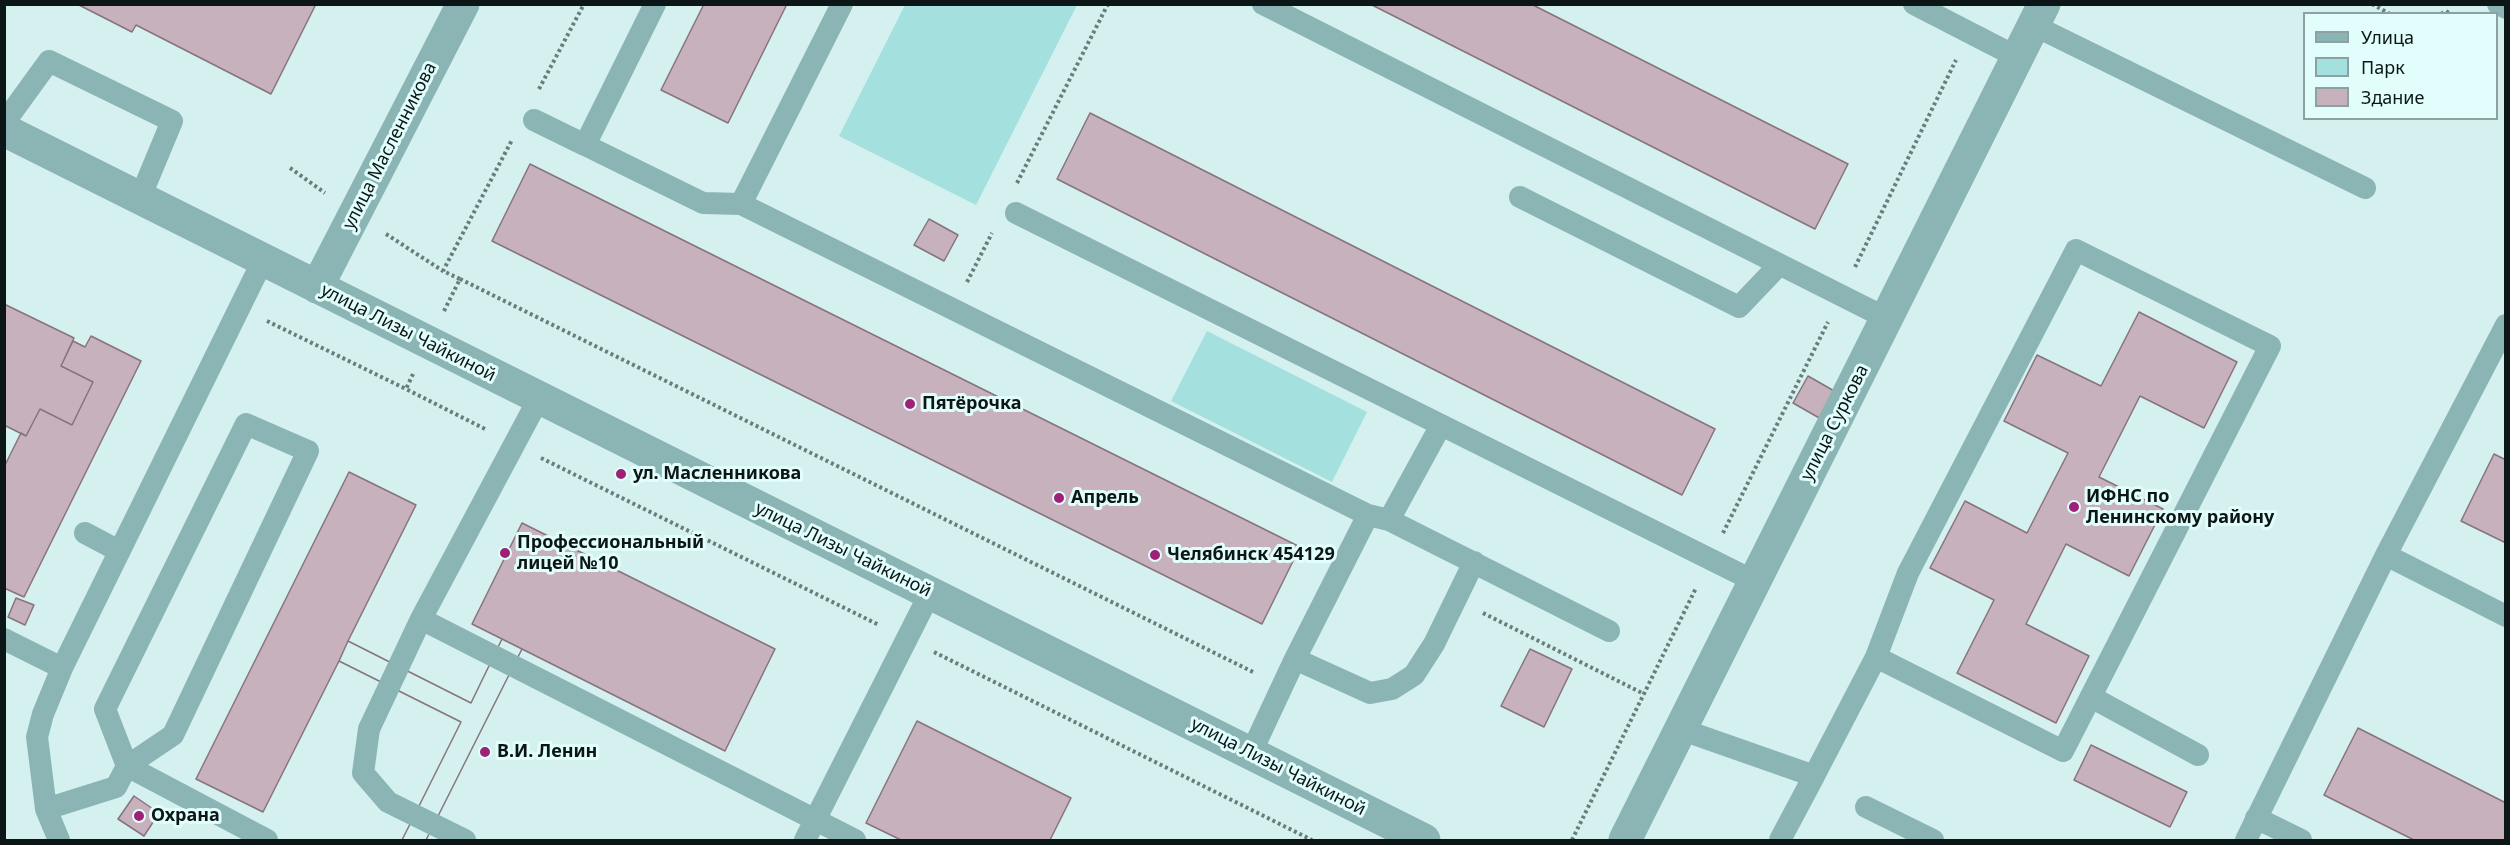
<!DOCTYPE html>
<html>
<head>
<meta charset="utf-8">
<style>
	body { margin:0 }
	#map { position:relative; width:2510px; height:845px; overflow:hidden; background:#d4f0ef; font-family:"Noto Sans",sans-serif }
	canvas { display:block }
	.frame { position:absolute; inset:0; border:6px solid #0c1616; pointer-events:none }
	.legend { position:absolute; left:2303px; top:12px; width:195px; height:108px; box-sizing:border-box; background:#e1fefc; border:2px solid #8ca1a0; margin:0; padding:8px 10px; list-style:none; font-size:18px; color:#0c1616 }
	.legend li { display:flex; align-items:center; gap:12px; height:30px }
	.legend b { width:30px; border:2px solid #8ca1a0 }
</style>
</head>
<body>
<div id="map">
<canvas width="2510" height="845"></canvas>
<div class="frame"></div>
<ul class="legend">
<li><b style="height:8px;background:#8bb5b4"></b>Улица</li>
<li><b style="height:16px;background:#a3e0de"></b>Парк</li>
<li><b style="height:16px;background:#c6b1bc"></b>Здание</li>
</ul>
</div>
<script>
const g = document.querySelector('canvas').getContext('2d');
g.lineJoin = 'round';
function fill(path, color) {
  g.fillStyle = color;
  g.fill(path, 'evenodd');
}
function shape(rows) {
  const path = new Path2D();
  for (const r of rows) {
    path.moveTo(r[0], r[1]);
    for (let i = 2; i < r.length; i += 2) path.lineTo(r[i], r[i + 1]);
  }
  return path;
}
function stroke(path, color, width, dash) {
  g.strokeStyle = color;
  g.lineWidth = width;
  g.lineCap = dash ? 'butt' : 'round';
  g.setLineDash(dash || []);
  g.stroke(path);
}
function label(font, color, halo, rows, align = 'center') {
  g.font = font + ' "Noto Sans",sans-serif';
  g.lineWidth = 6;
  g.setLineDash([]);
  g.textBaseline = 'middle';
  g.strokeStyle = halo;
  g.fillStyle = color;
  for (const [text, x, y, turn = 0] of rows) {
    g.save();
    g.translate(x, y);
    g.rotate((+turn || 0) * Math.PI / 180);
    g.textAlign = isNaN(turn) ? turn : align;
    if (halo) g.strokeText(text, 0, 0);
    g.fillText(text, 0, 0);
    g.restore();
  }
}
fill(shape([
	[905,5,1077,5,976,205,839,136],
	[1207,331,1367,412,1332,482,1171,401]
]), '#a3e0de');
const building = shape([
	[77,4,316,4,271,94,136,25,132,32,77,4],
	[704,4,787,4,728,123,661,90,704,4],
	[1370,4,1531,4,1848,164,1815,229,1370,4],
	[1090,113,1715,429,1682,495,1057,179,1090,113],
	[530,164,1300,547,1262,624,492,241,530,164],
	[929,219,958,235,944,261,914,245,929,219],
	[4,304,74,338,61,366,93,382,72,425,40,409,26,436,4,425,4,304],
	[2139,312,2237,362,2204,428,2140,396,2099,477,2163,509,2129,576,2066,544,2026,624,2089,656,2056,723,1957,673,1994,600,1930,568,1965,501,2027,533,2068,453,2004,421,2037,355,2101,386,2139,312],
	[91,336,141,361,24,597,4,588,4,467,21,433,26,436,40,409,72,425,93,382,61,366,73,341,85,347,91,336],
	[1808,376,1836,392,1821,419,1793,403,1808,376],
	[2494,454,2506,460,2506,543,2461,521,2494,454],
	[349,472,416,505,348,641,471,703,502,639,472,624,522,523,775,649,725,751,522,649,426,840,402,840,461,722,339,661,263,812,196,779,349,472],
	[16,598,34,605,25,625,8,617,16,598],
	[502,639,522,649,426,840,402,840,461,722,339,661,348,641,471,703,502,639],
	[1530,649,1572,669,1544,727,1501,706,1530,649],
	[917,721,1071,798,1050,840,901,840,866,823,917,721],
	[2358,728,2506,803,2506,840,2414,840,2324,795,2358,728],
	[2091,745,2187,792,2170,827,2074,780,2091,745],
	[134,796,159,813,144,836,118,819,134,796]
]);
fill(building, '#c6b1bc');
stroke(building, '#87737e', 1.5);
stroke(shape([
	[2372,4,2390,14],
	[2441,14,2446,11,2450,14],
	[539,89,584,4],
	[290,168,325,193],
	[1017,183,1108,4],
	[386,234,443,271],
	[1855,267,1956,60],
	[460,279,1255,673],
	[967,282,992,233],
	[444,311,460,279,443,271,512,140],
	[267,321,406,389],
	[413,374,406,389,487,430],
	[541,458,879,625],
	[1723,533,1828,322],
	[1483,613,1644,694],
	[934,652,1312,840],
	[1572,840,1696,588]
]), '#6a7d7c', 4, [3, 3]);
stroke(shape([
	[655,4,585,145,703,203,741,204,1368,515,1295,659,1251,753],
	[1263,4,1888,319],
	[1914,4,2017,57],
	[2498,4,2506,8],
	[2033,25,2365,188],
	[534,120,585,145],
	[4,123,49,61,172,121,140,198],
	[1520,197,1739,307,1779,265],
	[741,204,842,4],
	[1016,213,1754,581],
	[263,260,62,668,43,714,37,737,46,809,116,787,127,766,173,735,308,451,246,424,105,709,127,766,267,840],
	[1368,515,1389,520,1609,631],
	[1389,520,1441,425],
	[85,533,119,551],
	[2386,555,2506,616],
	[421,619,855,840],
	[4,639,62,668],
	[1295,659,1370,693,1392,689,1414,675,1434,644,1474,562],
	[2091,697,2198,755],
	[1680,729,1814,776,1876,657,1908,573,2076,250,2270,346,2063,751,1876,657],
	[1866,807,1933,840],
	[46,809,59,840],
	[2256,818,2301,840],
	[465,840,388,802,363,773,369,729,421,619,539,398],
	[805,840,930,593],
	[1780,840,1814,776],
	[2246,840,2386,555,2506,325]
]), '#8bb5b4', 22);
stroke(shape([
	[1625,840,2044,4]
]), '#8bb5b4', 33);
stroke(shape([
	[4,130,1424,840],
	[317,287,463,4]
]), '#8bb5b4', 33);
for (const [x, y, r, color] of [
	[910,404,6,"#9e2177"],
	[621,474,6,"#9e2177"],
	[1059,498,6,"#9e2177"],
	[2074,507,6,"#9e2177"],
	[505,553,6,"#9e2177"],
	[1155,555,6,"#9e2177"],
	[485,752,6,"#9e2177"],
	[139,816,6,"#9e2177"]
]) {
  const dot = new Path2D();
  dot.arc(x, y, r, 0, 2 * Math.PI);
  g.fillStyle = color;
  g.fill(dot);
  stroke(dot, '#e1fefc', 2);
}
label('18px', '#0c1616', '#e1fefc', [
	["улица Масленникова",390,146,-63],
	["улица Лизы Чайкиной",408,333,27],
	["улица Суркова",1835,423,-63],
	["улица Лизы Чайкиной",843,550,26],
	["улица Лизы Чайкиной",1278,767,27]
]);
label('bold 18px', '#0c1616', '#e1fefc', [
	["Пятёрочка",922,404],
	["ул. Масленникова",633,474],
	["ИФНС по",2086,497],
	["Ленинскому району",2086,518],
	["Апрель",1071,498],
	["Профессиональный",517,543],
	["лицей №10",517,564],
	["Челябинск 454129",1167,555],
	["В.И. Ленин",497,752],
	["Охрана",151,816]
], 'left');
</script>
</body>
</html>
